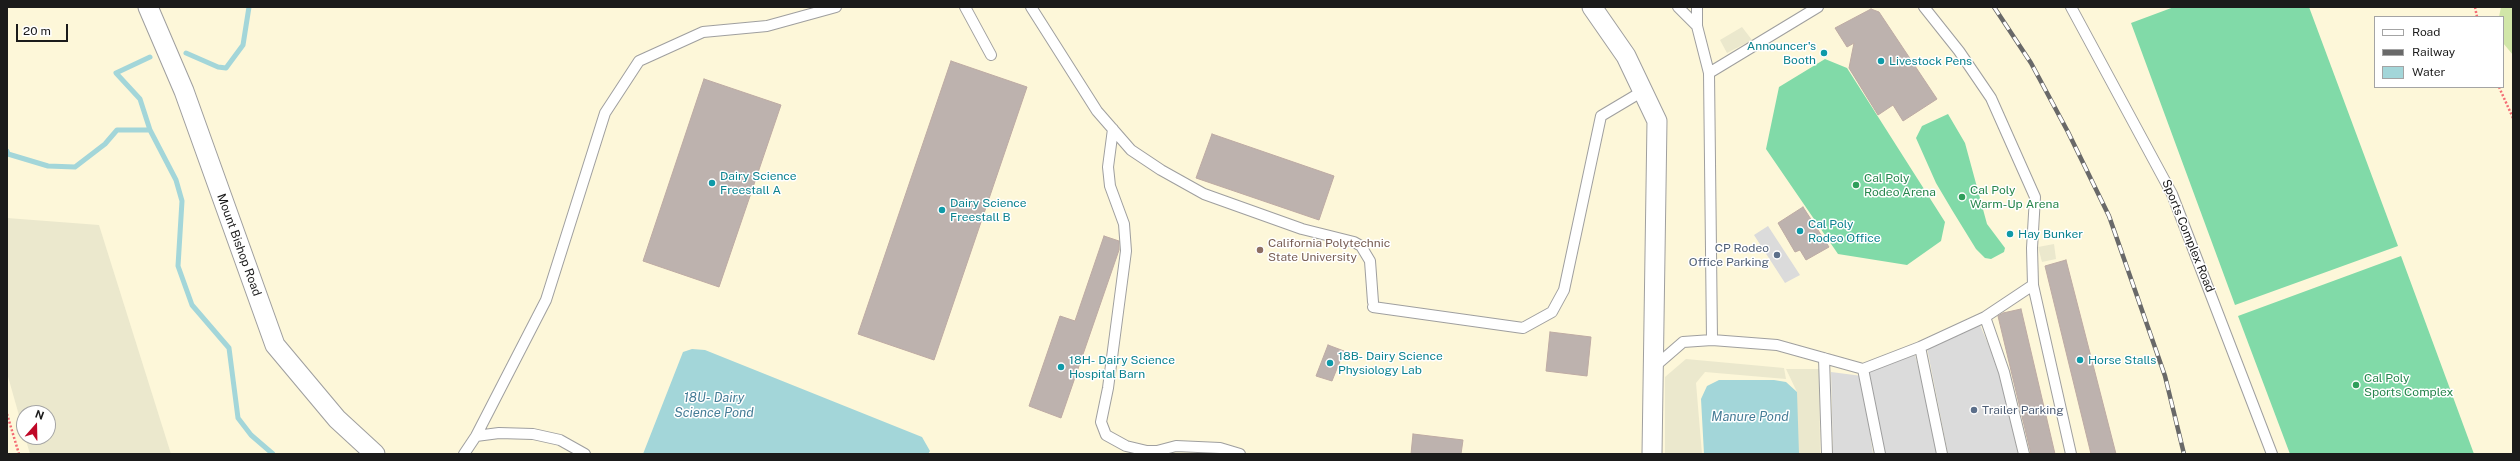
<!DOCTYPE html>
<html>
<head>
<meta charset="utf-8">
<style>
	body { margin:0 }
	#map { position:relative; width:2520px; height:461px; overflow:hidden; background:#ede7e1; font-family:"Public Sans",sans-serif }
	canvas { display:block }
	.frame { position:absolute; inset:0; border:8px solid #1b1b1b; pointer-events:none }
	.legend { position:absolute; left:2374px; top:16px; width:130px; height:72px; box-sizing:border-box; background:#fff; border:1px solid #a4a4a4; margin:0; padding:5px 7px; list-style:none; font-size:12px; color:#1b1b1b }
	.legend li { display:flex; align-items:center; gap:8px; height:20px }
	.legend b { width:20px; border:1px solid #a4a4a4 }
	.north { position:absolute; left:16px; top:405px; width:40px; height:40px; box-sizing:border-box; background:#fff; border:1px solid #a4a4a4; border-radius:50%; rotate:20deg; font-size:11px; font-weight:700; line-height:16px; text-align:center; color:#1b1b1b }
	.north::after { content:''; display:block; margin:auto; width:14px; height:18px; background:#bf0827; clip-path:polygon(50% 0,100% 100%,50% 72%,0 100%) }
	.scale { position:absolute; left:16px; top:24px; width:52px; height:18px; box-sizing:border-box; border:2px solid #1b1b1b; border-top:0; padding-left:5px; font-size:12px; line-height:14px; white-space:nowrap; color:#1b1b1b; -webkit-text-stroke:3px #fff; paint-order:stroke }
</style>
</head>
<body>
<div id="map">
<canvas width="2520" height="461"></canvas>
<div class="frame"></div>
<ul class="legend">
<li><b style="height:5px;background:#fff"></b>Road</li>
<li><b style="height:5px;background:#696969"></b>Railway</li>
<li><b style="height:11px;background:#a3d6d9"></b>Water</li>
</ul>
<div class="north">N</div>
<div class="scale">20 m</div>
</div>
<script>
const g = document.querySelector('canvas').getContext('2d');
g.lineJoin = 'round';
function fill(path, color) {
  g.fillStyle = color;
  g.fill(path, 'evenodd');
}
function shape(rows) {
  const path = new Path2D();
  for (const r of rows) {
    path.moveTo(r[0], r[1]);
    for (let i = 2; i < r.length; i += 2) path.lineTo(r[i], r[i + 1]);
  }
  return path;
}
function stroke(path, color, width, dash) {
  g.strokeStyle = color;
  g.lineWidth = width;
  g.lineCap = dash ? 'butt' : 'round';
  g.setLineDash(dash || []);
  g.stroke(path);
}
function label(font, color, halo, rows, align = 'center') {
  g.font = font + ' "Public Sans",sans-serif';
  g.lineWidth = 3;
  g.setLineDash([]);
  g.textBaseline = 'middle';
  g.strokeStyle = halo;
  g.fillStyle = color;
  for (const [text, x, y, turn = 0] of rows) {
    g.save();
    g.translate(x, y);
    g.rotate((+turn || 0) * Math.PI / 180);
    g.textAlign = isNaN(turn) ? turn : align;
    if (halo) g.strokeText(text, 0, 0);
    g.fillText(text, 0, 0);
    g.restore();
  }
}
fill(shape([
	[7,7,2513,7,2513,454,7,454],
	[2375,17,2503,17,2503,87,2375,87],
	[24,413,48,413,48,437,24,437]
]), '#fdf7d9');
fill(shape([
	[1742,27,1752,40,1727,53,1720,40],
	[7,218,99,225,171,454,30,454,25,437,48,437,48,413,24,413,24,433,7,373],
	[2054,244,2056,259,2042,262,2038,247],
	[1686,359,1784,368,1786,379,1705,372,1696,383,1702,454,1665,454,1665,377],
	[1786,369,1819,369,1820,454,1796,454,1797,392]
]), '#ebe8cd');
fill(shape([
	[2501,7,2513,7,2513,55,2503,43,2503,17,2499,17]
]), '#d1e6a8');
fill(shape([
	[2174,7,2309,7,2398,246,2235,305,2131,23],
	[1825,59,1847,68,1945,222,1941,241,1907,265,1838,254,1766,149,1779,87],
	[1948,114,1965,143,1987,224,2005,248,2004,252,1991,259,1985,258,1976,249,1952,210,1936,183,1916,138,1922,126],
	[2401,256,2474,454,2290,454,2238,316]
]), '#81daa8');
fill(shape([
	[1768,226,1800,275,1785,283,1754,235],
	[1980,325,2000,372,2018,454,1948,454,1927,348],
	[1915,355,1933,421,1937,454,1885,454,1868,371],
	[1831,372,1862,376,1873,454,1833,454]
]), '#dbdbdb');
fill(shape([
	[692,349,705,350,922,437,930,451,928,454,643,454,683,352],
	[1719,380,1774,380,1786,382,1797,392,1799,454,1704,454,1701,399,1707,386]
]), '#a3d6d9');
stroke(shape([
	[186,53,218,67,226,68,243,45,249,7],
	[150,57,116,73,140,99,150,130,176,180,182,201,178,266,192,305,229,348,238,418,251,435,273,454],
	[7,151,8,154,48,166,75,167,105,144,117,130,150,130]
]), '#a3d6d9', 5);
const building = shape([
	[1871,9,1879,12,1937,99,1903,121,1893,105,1878,115,1849,68,1854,43,1847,47,1835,28,1871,9],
	[951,61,1027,87,934,360,858,334,951,61],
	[704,79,781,105,719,287,643,261,704,79],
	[1212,134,1334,176,1319,220,1196,178,1212,134],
	[1803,207,1829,247,1806,260,1800,250,1795,252,1778,223,1803,207],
	[1104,236,1119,241,1119,250,1061,418,1029,406,1060,316,1075,321,1104,236],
	[2066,260,2116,454,2091,454,2045,266,2066,260],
	[2021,309,2055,454,2031,454,1998,316,2003,313,2021,309],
	[1550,332,1591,337,1587,376,1546,371,1550,332],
	[1328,345,1344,351,1332,381,1316,376,1328,345],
	[1413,434,1463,440,1461,454,1411,454,1413,434]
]);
fill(building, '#bdb2ae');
stroke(building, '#beaba4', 1);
const lane = shape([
	[965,7,991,55],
	[1031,7,1097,111,1131,150,1161,170,1204,194,1302,229,1354,242,1361,246,1370,261,1373,302],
	[1678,7,1697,26],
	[1697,7,1697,26,1709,73],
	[1924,7,1959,51,1991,98,2035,197,2032,248,2033,285],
	[2071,7,2172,194,2272,454],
	[1113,129,1108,167,1110,186,1124,224,1126,251,1108,388,1101,422,1106,435,1126,446,1147,451,1157,451,1176,446,1220,448,1240,454],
	[1373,307,1523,328,1552,312,1564,290,1601,116,1643,91],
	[1985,317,2004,372,2024,454],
	[1712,340,1709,73,1818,7],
	[1920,347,1942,454],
	[1824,358,1827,454],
	[1653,368,1683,342,1712,340,1777,345,1863,369,1920,347,1985,317,2033,285,2071,454],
	[1863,369,1880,454],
	[476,436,499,433,533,434,560,440,585,454],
	[464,454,476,436,546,300,605,113,639,61,703,32,767,26,836,7]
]);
const street = shape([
	[148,7,184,91,275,345,337,419,375,454],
	[1592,7,1626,56,1657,121,1652,454]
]);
stroke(lane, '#9f9f9f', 12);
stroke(street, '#9f9f9f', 21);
stroke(shape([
	[2475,7,2477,17],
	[2499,87,2513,118],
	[7,414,19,454]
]), '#f46b74', 2.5, [2, 2]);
stroke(lane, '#fff', 10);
stroke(street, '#fff', 19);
const rail = shape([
	[1994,7,2031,63,2068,132,2109,216,2165,376,2184,454]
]);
stroke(rail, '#696969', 4.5);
stroke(rail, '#fff', 3, [9]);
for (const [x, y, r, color] of [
	[1824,53,4,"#0f9aa8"],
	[1881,61,4,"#0f9aa8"],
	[712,183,4,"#0f9aa8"],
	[1856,185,4,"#2e9e5b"],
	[1962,197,4,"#2e9e5b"],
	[942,210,4,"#0f9aa8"],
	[1800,231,4,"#0f9aa8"],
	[2010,234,4,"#0f9aa8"],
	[1260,250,4,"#8d6e63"],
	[1777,255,4,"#5c6f8a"],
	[2080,360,4,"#0f9aa8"],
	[1330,363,4,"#0f9aa8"],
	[1061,367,4,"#0f9aa8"],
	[2356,385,4,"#2e9e5b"],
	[1974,410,4,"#5c6f8a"]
]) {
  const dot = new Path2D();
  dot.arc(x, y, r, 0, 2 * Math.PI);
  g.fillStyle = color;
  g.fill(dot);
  stroke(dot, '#fff', 1.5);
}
label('12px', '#0d838f', '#fff', [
	["Announcer's",1816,46,"right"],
	["Booth",1816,60,"right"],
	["Livestock Pens",1889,61],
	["Dairy Science",720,176],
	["Freestall A",720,190],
	["Dairy Science",950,203],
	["Freestall B",950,217],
	["Cal Poly",1808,224],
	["Rodeo Office",1808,238],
	["Hay Bunker",2018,234],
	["18B- Dairy Science",1338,356],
	["Physiology Lab",1338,370],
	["18H- Dairy Science",1069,360],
	["Hospital Barn",1069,374],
	["Horse Stalls",2088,360]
], 'left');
label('12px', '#27864d', '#fff', [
	["Cal Poly",1864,178],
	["Rodeo Arena",1864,192],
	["Cal Poly",1970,190],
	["Warm-Up Arena",1970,204],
	["Cal Poly",2364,378],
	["Sports Complex",2364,392]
], 'left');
label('12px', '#1b1b1b', '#fff', [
	["Sports Complex Road",2188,236,68],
	["Mount Bishop Road",239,245,70]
]);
label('12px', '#785e54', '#fff', [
	["California Polytechnic",1268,243],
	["State University",1268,257]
], 'left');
label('12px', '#4e5e75', '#fff', [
	["CP Rodeo",1769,248],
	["Office Parking",1769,262],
	["Trailer Parking",1982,410,"left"]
], 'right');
label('italic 13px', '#467d97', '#fff', [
	["18U- Dairy",714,398],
	["Science Pond",714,413],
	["Manure Pond",1750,417]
]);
</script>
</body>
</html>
